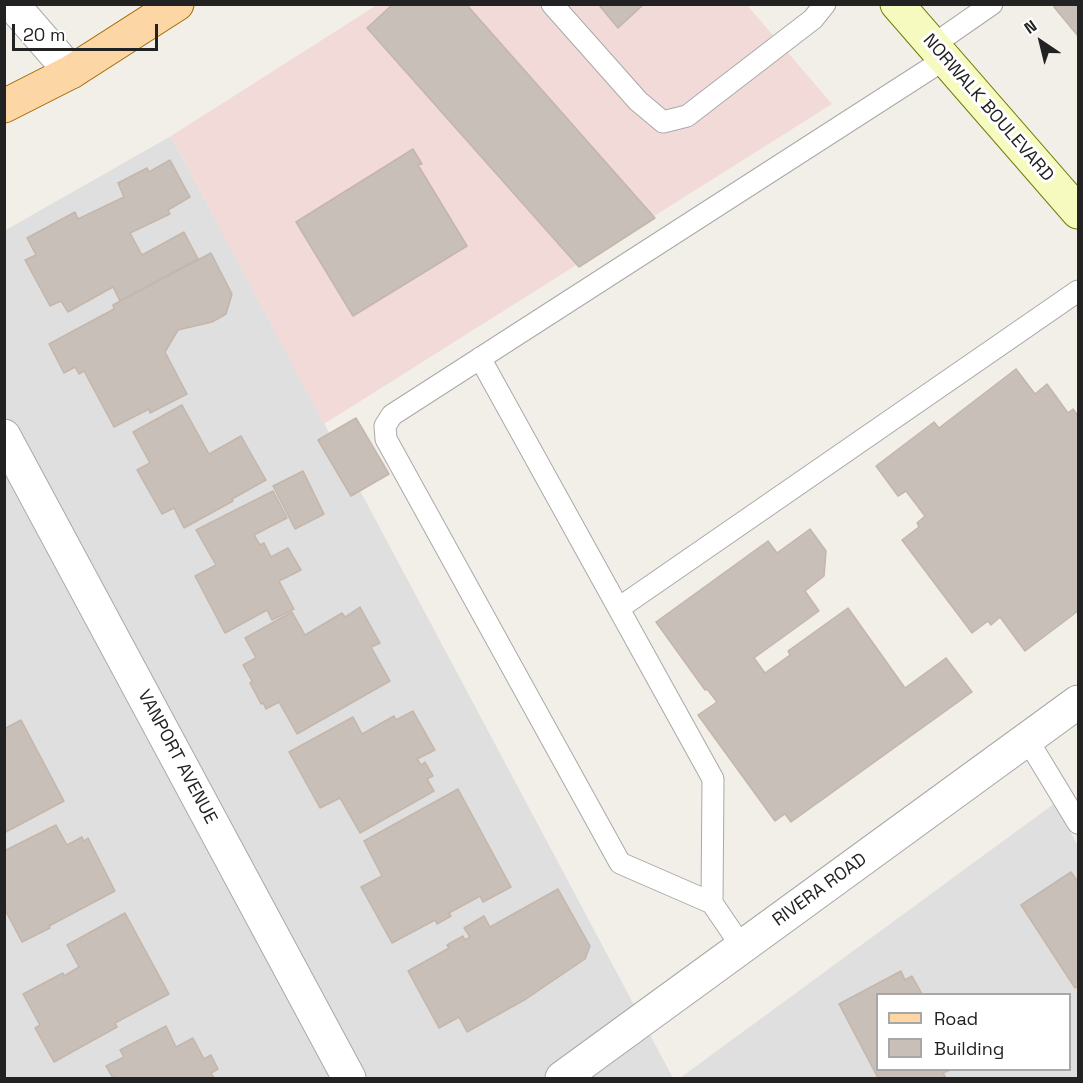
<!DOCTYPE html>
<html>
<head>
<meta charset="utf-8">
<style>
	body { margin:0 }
	#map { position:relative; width:1083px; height:1083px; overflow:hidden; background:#f2efe9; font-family:"Space Grotesk",sans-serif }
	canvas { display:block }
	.frame { position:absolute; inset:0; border:6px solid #222; pointer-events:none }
	.legend { position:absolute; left:876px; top:993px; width:195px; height:78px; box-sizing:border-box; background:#fff; border:2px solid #a7a7a7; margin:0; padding:8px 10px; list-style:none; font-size:18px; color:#222 }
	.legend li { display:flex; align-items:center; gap:12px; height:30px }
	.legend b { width:30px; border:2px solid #a7a7a7 }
	.north { position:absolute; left:1011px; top:12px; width:60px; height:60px; -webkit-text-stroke:4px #fff; paint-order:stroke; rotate:325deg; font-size:16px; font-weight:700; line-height:24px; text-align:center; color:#222 }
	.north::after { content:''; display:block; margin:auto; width:21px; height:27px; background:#222; clip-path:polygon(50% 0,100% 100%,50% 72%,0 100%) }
	.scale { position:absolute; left:12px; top:24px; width:146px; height:27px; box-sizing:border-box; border:3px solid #222; border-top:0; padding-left:8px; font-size:18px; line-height:21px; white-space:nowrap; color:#222; -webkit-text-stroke:4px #fff; paint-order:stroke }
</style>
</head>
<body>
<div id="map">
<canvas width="1083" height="1083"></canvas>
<div class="frame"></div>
<ul class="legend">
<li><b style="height:8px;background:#fcd6a4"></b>Road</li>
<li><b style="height:16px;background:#c7bfb8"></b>Building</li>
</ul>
<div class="north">N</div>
<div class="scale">20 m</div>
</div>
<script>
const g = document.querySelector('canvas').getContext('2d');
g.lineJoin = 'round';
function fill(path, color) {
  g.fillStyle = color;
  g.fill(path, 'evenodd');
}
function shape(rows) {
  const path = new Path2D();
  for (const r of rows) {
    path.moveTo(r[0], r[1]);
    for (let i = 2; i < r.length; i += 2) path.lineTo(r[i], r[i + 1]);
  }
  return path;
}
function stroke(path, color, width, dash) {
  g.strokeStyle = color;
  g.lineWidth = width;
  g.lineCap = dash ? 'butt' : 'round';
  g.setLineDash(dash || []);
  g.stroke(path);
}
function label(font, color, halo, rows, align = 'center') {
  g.font = font + ' "Space Grotesk",sans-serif';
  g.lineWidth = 6;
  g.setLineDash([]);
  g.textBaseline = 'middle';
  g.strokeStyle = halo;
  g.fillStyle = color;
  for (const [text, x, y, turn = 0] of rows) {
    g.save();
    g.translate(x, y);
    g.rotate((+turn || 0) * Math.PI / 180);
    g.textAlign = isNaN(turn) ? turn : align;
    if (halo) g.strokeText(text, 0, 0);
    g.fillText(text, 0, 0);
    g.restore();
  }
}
fill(shape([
	[171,136,673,1078,5,1078,4,231],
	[1055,803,1078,846,1078,1078,680,1078],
	[878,994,1070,994,1070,1070,878,1070]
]), '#e0dfdf');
fill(shape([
	[377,5,747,5,832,104,324,424,171,136]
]), '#f2dad9');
const building = shape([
	[393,4,466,4,655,218,579,267,367,28,393,4],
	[598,4,644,4,618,28,598,4],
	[1057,4,1078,4,1078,36,1054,7,1057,4],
	[413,149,422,164,418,165,467,246,353,316,296,222,413,149],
	[170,160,190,197,168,210,170,214,130,233,142,255,184,232,198,259,120,301,113,287,68,312,61,301,50,306,25,260,36,255,27,238,75,212,78,219,124,197,118,183,147,168,149,172,170,160],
	[211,253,232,294,226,314,212,322,178,330,165,352,187,394,150,413,149,409,114,427,84,371,79,374,75,367,64,373,49,344,114,309,113,305,120,301,211,253],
	[1016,369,1035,394,1047,384,1068,413,1073,409,1078,416,1078,611,1025,651,1000,617,991,625,988,621,972,633,902,540,919,527,917,523,925,516,906,491,898,496,876,466,934,422,939,428,1016,369],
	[182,405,209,454,241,436,266,480,232,499,233,501,184,528,174,508,162,514,137,470,150,463,133,432,182,405],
	[356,418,389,474,351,496,318,440,356,418],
	[303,471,324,514,295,529,273,486,303,471],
	[273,491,287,518,254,535,260,545,264,543,271,557,288,548,301,570,279,581,294,609,272,620,267,610,225,633,195,576,216,565,196,530,273,491],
	[810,529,826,551,824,576,805,591,819,611,754,658,765,673,790,655,788,651,848,608,905,688,946,658,972,692,791,822,785,814,775,821,698,715,717,702,707,689,705,690,656,622,768,541,777,553,810,529],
	[360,607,380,643,371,647,390,681,297,734,279,702,266,709,263,703,261,704,250,683,252,681,243,665,256,658,245,638,292,612,305,635,342,613,345,617,360,607],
	[413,711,435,750,417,759,421,765,425,762,433,776,427,779,434,791,360,833,340,798,320,808,289,752,353,717,362,734,394,716,396,720,413,711],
	[21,720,64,801,4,833,4,729,21,720],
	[458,789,511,887,483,902,480,896,449,913,451,916,437,924,435,920,392,943,361,887,382,876,364,841,458,789],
	[56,825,67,845,82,837,84,841,88,838,115,891,49,926,50,928,22,942,4,908,4,851,56,825],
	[1071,872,1078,882,1078,986,1075,988,1021,905,1071,872],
	[558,889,590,946,585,959,526,999,467,1032,459,1017,439,1028,408,971,449,948,447,945,463,936,465,940,470,937,464,928,484,916,490,927,558,889],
	[125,913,169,994,115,1023,117,1027,54,1062,35,1028,40,1025,23,994,63,973,64,976,79,967,67,945,125,913],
	[901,971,905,980,912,976,922,994,878,994,878,1070,950,1070,943,1073,946,1078,878,1078,839,1004,901,971],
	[166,1026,176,1047,193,1038,204,1059,211,1055,218,1069,211,1073,214,1078,113,1078,106,1066,124,1057,120,1050,166,1026]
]);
fill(building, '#c7bfb8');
stroke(building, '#c4b6ab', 1.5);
const service = shape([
	[552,4,638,101,663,122,687,116,813,19,825,4],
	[933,45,992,4],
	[480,358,713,779,712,903],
	[619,608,1078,291],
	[1027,739,1078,823],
	[742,947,712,903,620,863,386,439,385,426,392,415,945,59]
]);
const minor = shape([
	[12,4,71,72],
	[4,436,349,1078]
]);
const tertiary = shape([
	[562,1078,1078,702]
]);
const secondary = shape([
	[897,4,1078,212]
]);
const primary = shape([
	[4,106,71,72,177,4]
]);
stroke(service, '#a9a9a9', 23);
stroke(minor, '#a9a9a9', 35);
stroke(tertiary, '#a9a9a9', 35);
stroke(secondary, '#707d05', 35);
stroke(primary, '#a06b00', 35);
stroke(service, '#fff', 21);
stroke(minor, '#fff', 33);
stroke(tertiary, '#fff', 33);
stroke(secondary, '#f7fabf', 33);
stroke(primary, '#fcd6a4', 33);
label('18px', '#222', '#fff', [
	["NORWALK BOULEVARD",988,108,49],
	["VANPORT AVENUE",177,757,62],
	["RIVERA ROAD",820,890,-36]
]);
</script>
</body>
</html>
